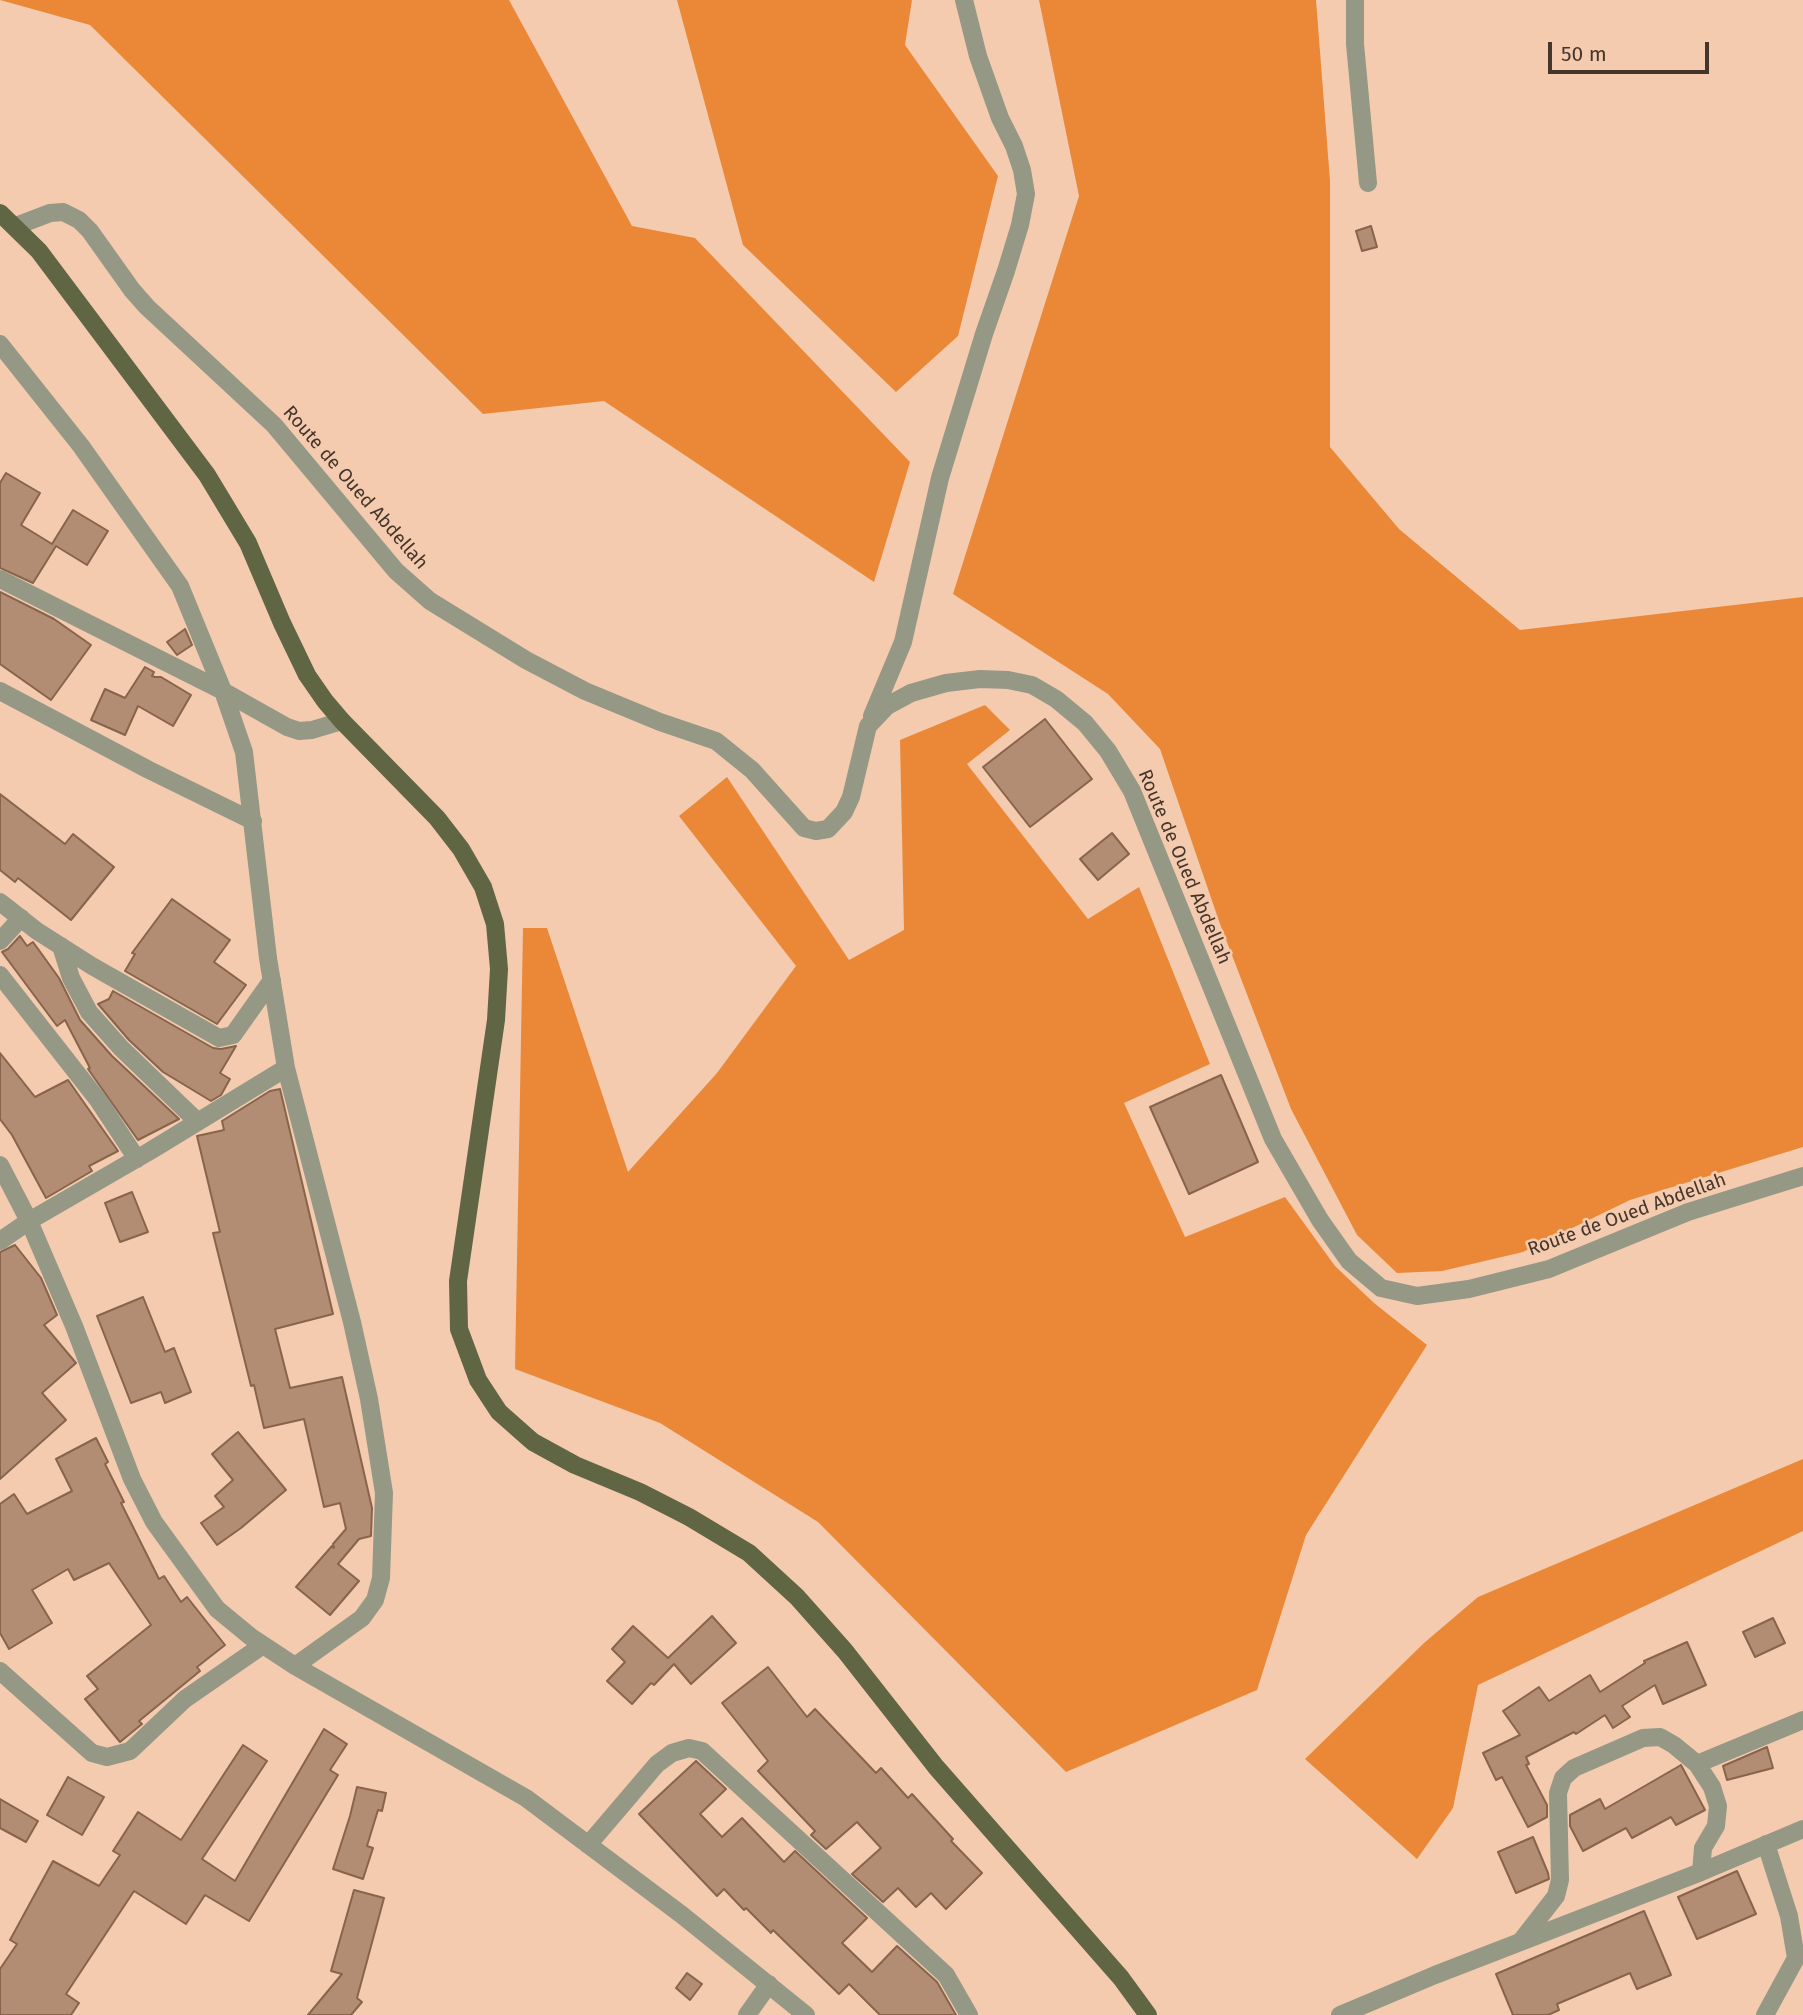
<!DOCTYPE html>
<html>
<head>
<meta charset="utf-8">
<style>
	body { margin:0 }
	#map { position:relative; width:1803px; height:2015px; overflow:hidden; background:#f4cbaf; font-family:"Fira Sans",sans-serif }
	canvas { display:block }
	.scale { position:absolute; left:1548px; top:42px; width:161px; height:32px; box-sizing:border-box; border:4px solid #45352a; border-top:0; padding-left:9px; font-size:21px; line-height:24px; white-space:nowrap; color:#45352a; -webkit-text-stroke:5px #f4cbaf; paint-order:stroke }
</style>
</head>
<body>
<div id="map">
<canvas width="1803" height="2015"></canvas>
<div class="scale">50 m</div>
</div>
<script>
const g = document.querySelector('canvas').getContext('2d');
g.lineJoin = 'round';
function fill(path, color) {
  g.fillStyle = color;
  g.fill(path, 'evenodd');
}
function shape(rows) {
  const path = new Path2D();
  for (const r of rows) {
    path.moveTo(r[0], r[1]);
    for (let i = 2; i < r.length; i += 2) path.lineTo(r[i], r[i + 1]);
  }
  return path;
}
function stroke(path, color, width, dash) {
  g.strokeStyle = color;
  g.lineWidth = width;
  g.lineCap = dash ? 'butt' : 'round';
  g.setLineDash(dash || []);
  g.stroke(path);
}
function label(font, color, halo, rows, align = 'center') {
  g.font = font + ' "Fira Sans",sans-serif';
  g.lineWidth = 5;
  g.setLineDash([]);
  g.textBaseline = 'middle';
  g.strokeStyle = halo;
  g.fillStyle = color;
  for (const [text, x, y, turn = 0] of rows) {
    g.save();
    g.translate(x, y);
    g.rotate((+turn || 0) * Math.PI / 180);
    g.textAlign = isNaN(turn) ? turn : align;
    if (halo) g.strokeText(text, 0, 0);
    g.fillText(text, 0, 0);
    g.restore();
  }
}
fill(shape([
	[0,0,509,0,632,226,695,238,910,462,874,582,604,401,483,414,90,25],
	[677,0,912,0,905,45,998,176,958,336,896,392,743,245],
	[1039,0,1316,0,1330,181,1330,447,1399,529,1520,630,1803,597,1803,1147,1630,1200,1523,1252,1442,1271,1397,1273,1357,1235,1291,1109,1220,924,1160,749,1108,694,953,594,1079,196],
	[985,705,1010,730,967,764,1088,919,1139,887,1210,1064,1124,1103,1185,1237,1285,1197,1335,1266,1374,1303,1427,1345,1306,1535,1257,1690,1066,1772,818,1522,660,1423,515,1369,523,928,547,928,628,1172,717,1073,796,966,679,816,727,777,849,960,904,930,900,740],
	[1803,1459,1803,1531,1478,1685,1453,1808,1417,1859,1305,1759,1424,1643,1478,1597]
]), '#ea8838');
const building = shape([
	[1371,226,1377,247,1362,251,1356,231,1371,226],
	[6,473,40,493,21,525,52,544,73,510,108,531,87,565,56,546,33,583,0,568,0,483,6,473],
	[0,592,54,619,91,645,51,700,0,664,0,592],
	[185,629,192,645,177,655,167,642,185,629],
	[145,667,154,672,152,676,155,677,161,677,191,695,173,726,138,706,125,735,91,720,105,689,125,698,145,667],
	[1045,719,1092,779,1030,827,983,767,1045,719],
	[0,794,65,844,73,834,114,867,71,920,18,878,15,882,0,870,0,794],
	[1112,833,1129,854,1098,880,1080,859,1112,833],
	[172,899,230,940,214,962,246,985,217,1024,125,971,135,954,132,953,172,899],
	[20,936,27,946,33,942,59,978,80,1020,112,1056,179,1119,138,1140,88,1069,90,1068,65,1020,57,1026,2,952,8,949,20,936],
	[113,991,213,1048,221,1049,236,1046,220,1073,230,1079,221,1095,211,1101,163,1072,129,1040,98,1004,109,999,113,991],
	[0,1053,35,1097,68,1080,118,1151,89,1166,92,1171,46,1198,12,1135,0,1119,0,1053],
	[1221,1075,1258,1162,1189,1194,1150,1107,1221,1075],
	[280,1089,333,1314,275,1329,290,1388,342,1377,372,1508,371,1536,359,1539,338,1564,359,1581,330,1615,296,1587,332,1546,334,1548,333,1544,346,1529,340,1503,324,1507,304,1419,264,1428,254,1385,251,1386,213,1233,220,1232,197,1136,224,1130,222,1121,270,1091,280,1089],
	[132,1192,148,1232,120,1242,105,1203,132,1192],
	[15,1245,41,1278,57,1315,44,1325,76,1363,42,1393,66,1420,0,1479,0,1252,15,1245],
	[143,1297,165,1352,174,1348,191,1392,165,1403,161,1392,131,1403,97,1316,143,1297],
	[238,1432,286,1490,241,1528,217,1545,201,1523,224,1507,215,1496,233,1480,212,1454,238,1432],
	[96,1438,108,1462,105,1464,124,1502,121,1503,159,1579,164,1576,181,1602,187,1597,225,1645,197,1667,200,1671,139,1721,142,1724,120,1742,85,1699,98,1689,87,1676,151,1625,109,1563,74,1580,68,1569,32,1590,52,1623,9,1649,0,1633,0,1504,14,1494,27,1514,72,1491,56,1459,96,1438],
	[712,1616,736,1643,691,1684,674,1664,654,1685,651,1683,632,1704,607,1681,625,1662,612,1649,633,1626,668,1658,712,1616],
	[1773,1618,1785,1643,1755,1657,1743,1632,1773,1618],
	[1687,1642,1706,1685,1663,1704,1655,1685,1622,1706,1630,1717,1613,1728,1605,1715,1576,1734,1574,1732,1526,1757,1529,1764,1526,1765,1547,1805,1547,1817,1528,1827,1502,1777,1496,1780,1483,1753,1520,1735,1503,1711,1539,1687,1549,1701,1590,1675,1600,1692,1645,1663,1644,1661,1687,1642],
	[768,1667,807,1717,815,1709,876,1773,881,1768,908,1798,912,1794,953,1839,951,1841,982,1873,946,1909,931,1893,916,1907,898,1888,883,1902,852,1874,881,1848,857,1822,826,1849,811,1835,815,1831,758,1771,768,1761,722,1703,768,1667],
	[324,1729,347,1744,330,1770,338,1775,249,1921,205,1895,186,1924,134,1891,66,1994,79,2003,71,2015,0,2015,0,1969,17,1944,10,1940,53,1861,99,1886,120,1855,113,1851,138,1812,181,1840,243,1745,267,1761,202,1859,235,1881,324,1729],
	[1767,1747,1773,1768,1727,1780,1723,1766,1767,1747],
	[696,1761,726,1789,700,1814,722,1837,742,1818,784,1862,795,1851,867,1918,842,1943,872,1972,897,1946,937,1982,956,2015,880,2015,849,1984,839,1994,773,1930,771,1933,746,1908,744,1910,724,1889,717,1896,639,1814,696,1761],
	[1681,1765,1705,1810,1676,1825,1671,1817,1632,1838,1626,1828,1583,1851,1570,1826,1570,1815,1600,1799,1605,1809,1681,1765],
	[68,1777,104,1797,82,1835,47,1815,68,1777],
	[357,1787,386,1793,382,1811,378,1810,367,1846,373,1848,363,1879,333,1869,350,1816,357,1787],
	[0,1799,38,1821,26,1842,0,1828,0,1799],
	[1533,1837,1548,1873,1549,1879,1516,1893,1498,1852,1533,1837],
	[1737,1871,1756,1914,1697,1939,1678,1897,1737,1871],
	[354,1890,384,1898,357,1998,362,2002,351,2015,308,2015,342,1974,331,1971,354,1890],
	[1644,1911,1671,1975,1637,1989,1630,1973,1557,2004,1559,2010,1548,2015,1513,2015,1496,1974,1644,1911],
	[687,1973,702,1984,690,2000,676,1988,687,1973]
]);
fill(building, '#b38d73');
stroke(building, '#87644b', 2);
stroke(shape([
	[1355,0,1355,44,1368,183],
	[16,226,50,213,63,212,79,220,90,231,132,290,147,307,274,425,396,571,430,601,526,660,585,691,660,722,716,741,752,770,804,828,816,831,828,829,844,812,851,797,868,726,887,706,911,693,946,683,980,679,1008,680,1032,685,1056,699,1085,723,1108,751,1132,791,1273,1139,1320,1220,1349,1261,1381,1288,1417,1296,1469,1289,1549,1269,1688,1212,1803,1176],
	[0,344,81,446,180,586,223,691,244,752,268,958,286,1068,352,1322,369,1399,384,1493,381,1578,375,1600,362,1618,295,1666],
	[0,579,223,691,287,727,299,731,312,730,342,721],
	[0,691,149,770,253,821],
	[872,716,903,642,940,478,984,334,1006,271,1020,225,1026,194,1022,170,1014,146,1000,118,978,56,964,0],
	[0,902,37,931,92,966,219,1038,233,1035,272,980],
	[0,941,21,918],
	[61,946,71,978,89,1012,121,1048,198,1122],
	[0,975,98,1100,137,1159],
	[0,1165,29,1221,74,1326,132,1479,154,1522,217,1609,251,1637,295,1666,526,1798,682,1915,806,2015],
	[0,1241,29,1221,150,1151,286,1068],
	[0,1671,92,1753,107,1757,130,1751,185,1699,263,1645],
	[1697,1764,1712,1787,1718,1806,1716,1826,1703,1848,1701,1872],
	[588,1845,657,1764,672,1753,689,1748,702,1751,946,1975,969,2015],
	[1521,1941,1556,1896,1560,1880,1558,1793,1563,1778,1574,1768,1643,1738,1660,1737,1674,1745,1697,1764,1803,1720],
	[747,2015,769,1984],
	[1340,2015,1435,1975,1701,1872,1803,1829],
	[1765,2015,1796,1958,1789,1916,1766,1844]
]), '#949885', 18);
stroke(shape([
	[0,213,39,251,207,475,248,543,282,623,307,675,325,701,342,721,437,818,461,849,483,887,495,924,499,969,496,1020,458,1281,459,1329,478,1380,499,1412,533,1442,575,1465,640,1492,689,1517,749,1553,797,1597,845,1651,936,1767,1121,1978,1148,2015]
]), '#606544', 18);
label('19px', '#45352a', '#f4cbaf', [
	["Route de Oued Abdellah",355,488,49],
	["Route de Oued Abdellah",1184,867,67],
	["Route de Oued Abdellah",1627,1215,-20]
]);
</script>
</body>
</html>
